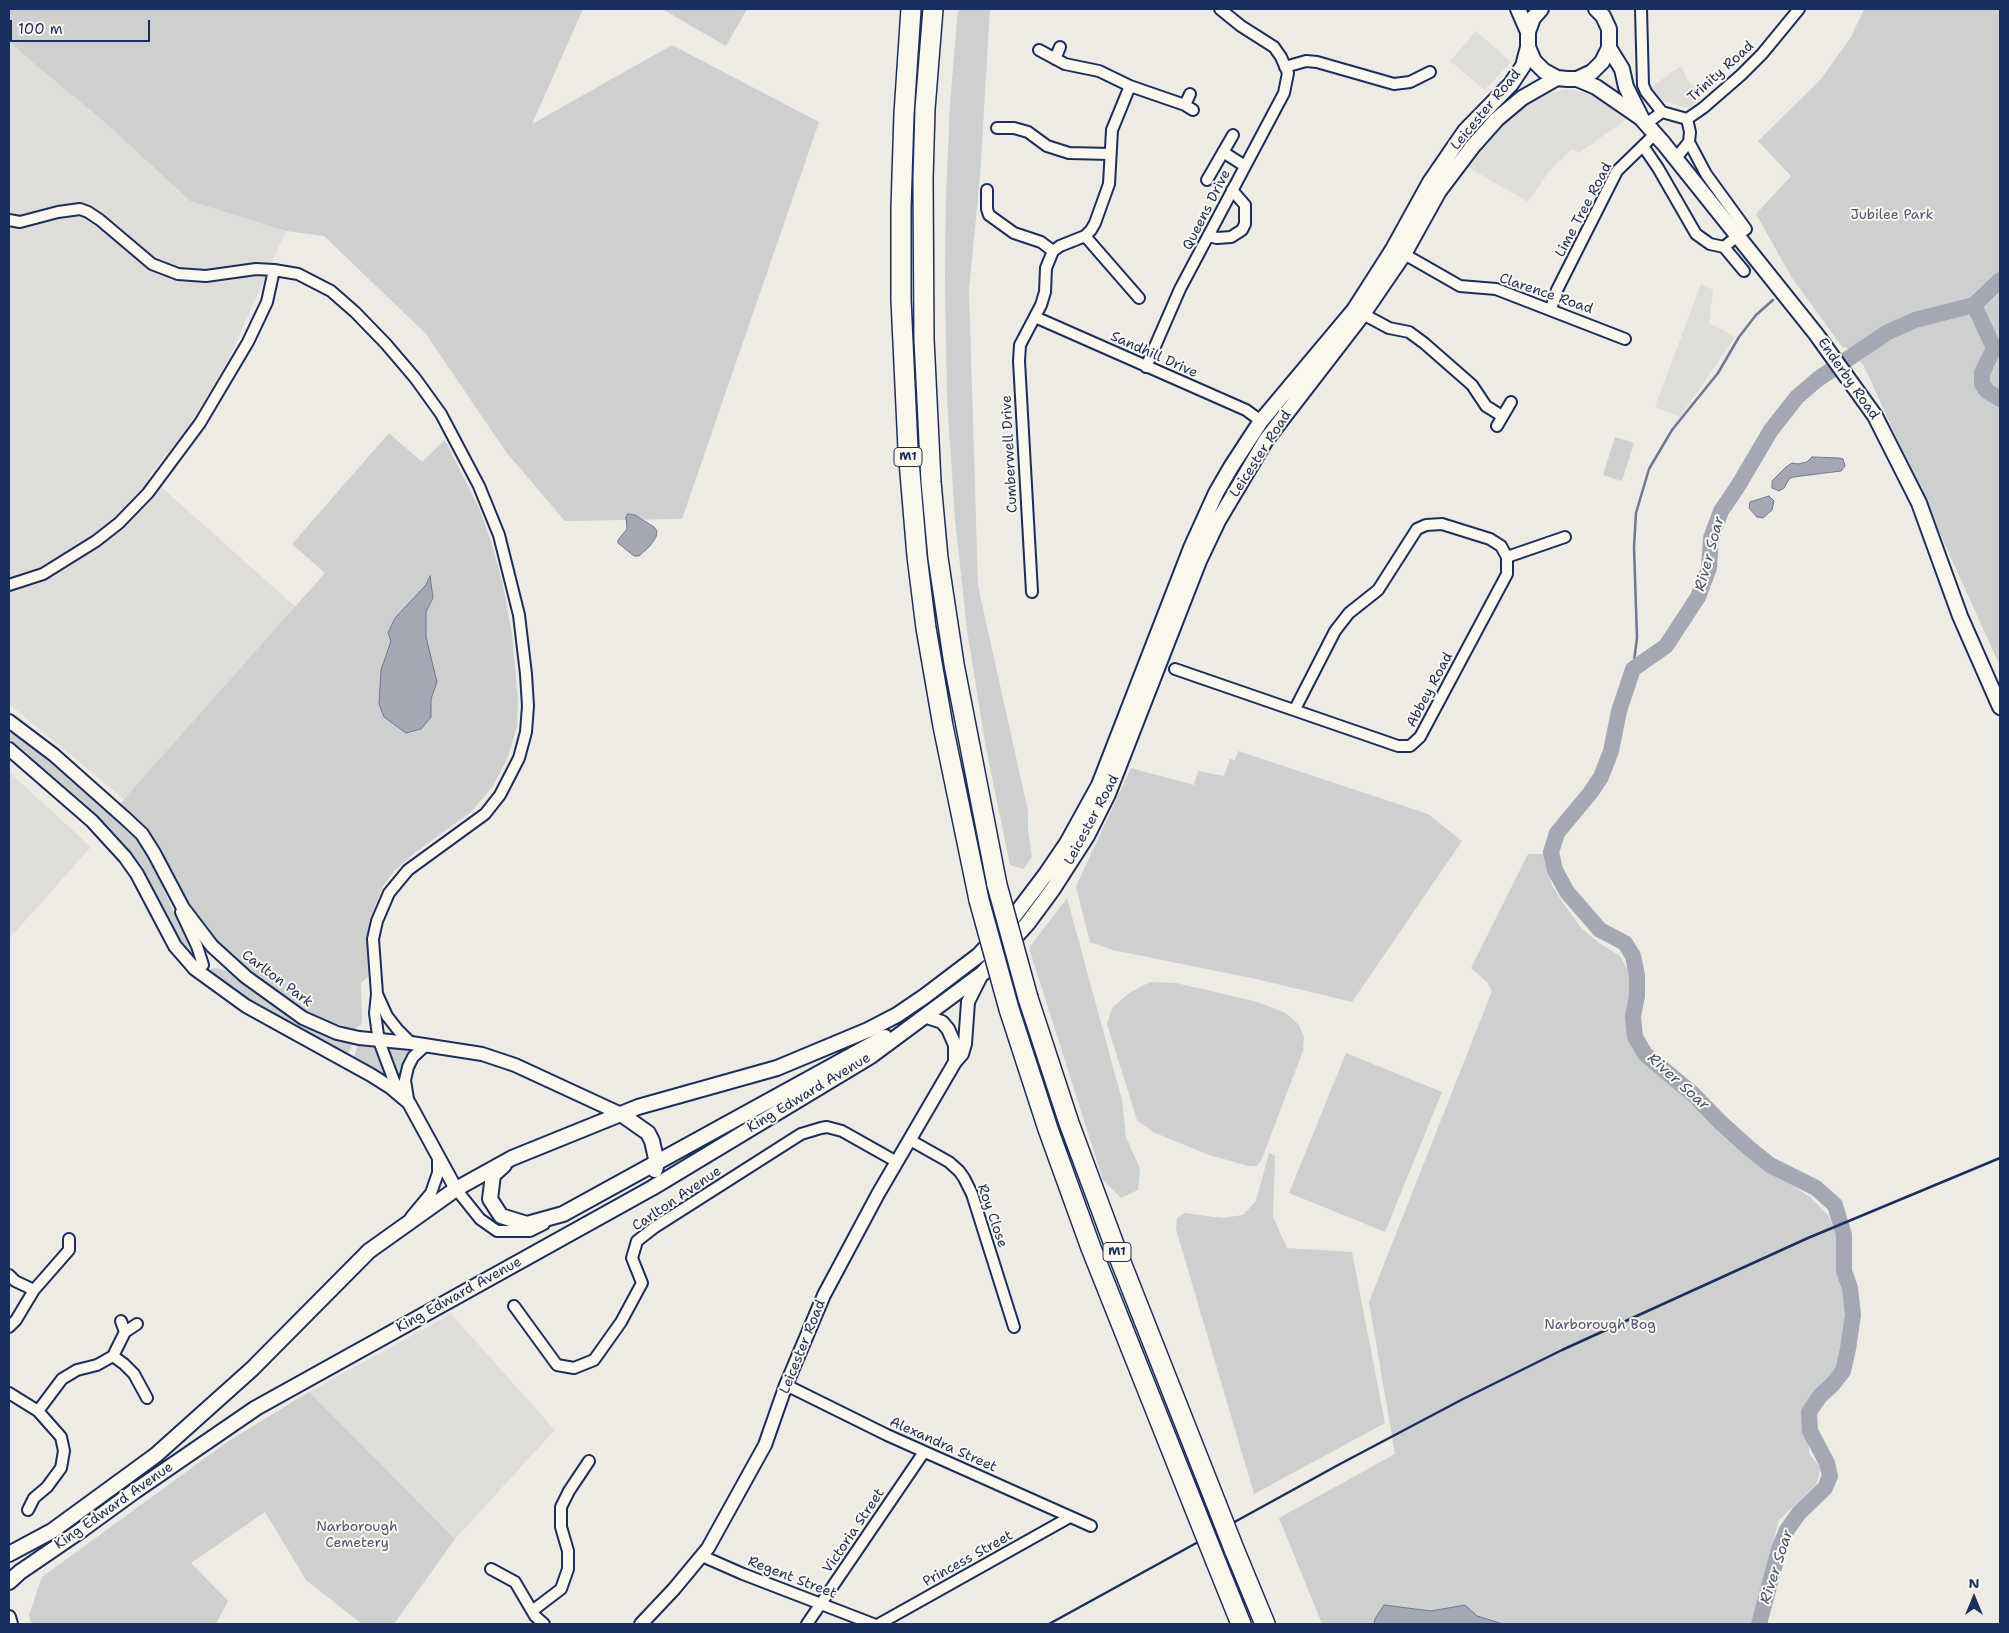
<!DOCTYPE html>
<html>
<head>
<meta charset="utf-8">
<style>
	body { margin:0 }
	#map { position:relative; width:2009px; height:1633px; overflow:hidden; background:#eeebe4; font-family:"Shantell Sans",sans-serif }
	canvas { display:block }
	.frame { position:absolute; inset:0; border:10px solid #1b2f5e; pointer-events:none }
	.north { position:absolute; left:1949px; top:1573px; width:50px; height:50px; -webkit-text-stroke:4px #fbf7ec; paint-order:stroke; rotate:0deg; font-size:14px; font-weight:700; line-height:20px; text-align:center; color:#1b2f5e }
	.north::after { content:''; display:block; margin:auto; width:18px; height:22px; background:#1b2f5e; clip-path:polygon(50% 0,100% 100%,50% 72%,0 100%) }
	.scale { position:absolute; left:10px; top:20px; width:140px; height:22px; box-sizing:border-box; border:2px solid #1b2f5e; border-top:0; padding-left:6px; font-size:15px; line-height:18px; white-space:nowrap; color:#1b2f5e; -webkit-text-stroke:4px #fbf7ec; paint-order:stroke }
</style>
</head>
<body>
<div id="map">
<canvas width="2009" height="1633"></canvas>
<div class="frame"></div>
<div class="north">N</div>
<div class="scale">100 m</div>
</div>
<script>
const g = document.querySelector('canvas').getContext('2d');
g.lineJoin = 'round';
function fill(path, color) {
  g.fillStyle = color;
  g.fill(path, 'evenodd');
}
function shape(rows) {
  const path = new Path2D();
  for (const r of rows) {
    path.moveTo(r[0], r[1]);
    for (let i = 2; i < r.length; i += 2) path.lineTo(r[i], r[i + 1]);
  }
  return path;
}
function stroke(path, color, width, dash) {
  g.strokeStyle = color;
  g.lineWidth = width;
  g.lineCap = dash ? 'butt' : 'round';
  g.setLineDash(dash || []);
  g.stroke(path);
}
function label(font, color, halo, rows, align = 'center') {
  g.font = font + ' "Shantell Sans",sans-serif';
  g.lineWidth = 4;
  g.setLineDash([]);
  g.textBaseline = 'middle';
  g.strokeStyle = halo;
  g.fillStyle = color;
  for (const [text, x, y, turn = 0] of rows) {
    g.save();
    g.translate(x, y);
    g.rotate((+turn || 0) * Math.PI / 180);
    g.textAlign = isNaN(turn) ? turn : align;
    if (halo) g.strokeText(text, 0, 0);
    g.fillText(text, 0, 0);
    g.restore();
  }
}
fill(shape([
	[1476,31,1511,62,1485,90,1450,61],
	[9,40,32,62,107,124,190,201,286,231,228,360,190,425,149,476,299,610,125,800,9,704],
	[1681,66,1687,79,1702,97,1690,107,1683,107,1663,101,1650,88],
	[1570,89,1592,95,1604,101,1625,120,1579,153,1572,149,1550,170,1528,202,1466,166,1493,134,1519,109,1545,94],
	[1701,284,1713,290,1709,323,1735,337,1680,417,1655,407],
	[9,772,91,847,9,939],
	[451,1314,555,1430,455,1539,309,1392]
]), '#deddda');
fill(shape([
	[9,9,583,9,532,124,672,45,819,122,682,519,565,521,506,452,426,334,324,236,286,231,190,201,107,124,32,62,9,40],
	[662,9,747,9,726,46],
	[958,9,990,9,980,176,969,290,978,586,1028,811,1028,830,1032,857,1023,869,1010,865,986,748,967,630,955,519,947,399,945,280,946,196,950,104],
	[1864,9,2000,9,2000,666,1864,366,1846,347,1843,348,1792,278,1756,214,1791,176,1758,141,1821,79,1851,37],
	[389,433,422,462,445,440,479,508,491,541,503,585,512,634,518,699,517,726,508,757,493,786,471,812,416,852,395,870,383,886,369,921,368,977,361,983,362,1020,361,1025,354,1029,312,1016,245,971,194,919,117,807,325,573,292,544],
	[1615,437,1634,443,1622,481,1603,475],
	[9,726,77,781,116,817,144,846,151,858,173,911,197,956,190,953,176,935,148,881,127,847,109,828,9,742],
	[1238,751,1428,814,1462,841,1352,1002,1256,979,1113,950,1090,942,1076,886,1131,768,1194,785,1198,771,1224,776,1230,759,1235,760],
	[1528,854,1545,854,1552,885,1561,900,1582,929,1599,943,1620,956,1629,972,1631,987,1628,1027,1635,1052,1751,1159,1810,1197,1828,1215,1838,1240,1838,1265,1845,1296,1844,1345,1838,1367,1810,1398,1804,1420,1810,1455,1820,1467,1819,1476,1816,1485,1779,1520,1751,1624,1322,1624,1279,1518,1395,1454,1369,1302,1492,991,1487,982,1471,968],
	[1067,898,1122,1100,1126,1137,1140,1169,1138,1190,1121,1198,1103,1180,1029,948],
	[215,968,231,972,279,1009,312,1029,353,1043,348,1054,245,998,208,970],
	[1150,982,1176,983,1254,1001,1286,1013,1299,1025,1304,1037,1303,1051,1261,1161,1256,1166,1249,1166,1209,1155,1153,1132,1137,1120,1107,1024,1112,1008,1129,993],
	[358,1044,378,1045,393,1083,354,1058],
	[385,1047,410,1049,404,1058,400,1079],
	[1346,1053,1442,1092,1385,1232,1289,1193],
	[1269,1153,1275,1156,1273,1217,1287,1248,1352,1252,1385,1423,1254,1494,1176,1229,1177,1218,1185,1213,1222,1218,1243,1215,1256,1201],
	[309,1392,455,1539,394,1624,362,1624,306,1580,265,1512,191,1563,228,1601,216,1624,31,1624,29,1615,42,1577,227,1442]
]), '#cecfcf');
const water = shape([
	[1812,457,1839,458,1843,459,1845,466,1841,471,1793,477,1789,479,1784,488,1779,491,1772,488,1772,481,1786,467,1792,463,1798,464,1807,462,1812,457],
	[1769,496,1774,501,1772,510,1763,518,1757,517,1749,508,1750,502,1769,496],
	[628,514,635,515,654,527,657,531,656,537,650,546,639,556,634,556,618,543,618,540,627,529,626,517,628,514],
	[430,576,433,598,426,612,426,637,437,682,431,699,431,717,421,729,406,733,384,717,379,704,381,670,391,641,388,633,395,618,426,585,430,576],
	[1384,1605,1431,1611,1465,1605,1477,1616,1503,1624,1374,1624,1375,1619,1384,1605]
]);
fill(water, '#a3a8b4');
stroke(water, '#6d7892', 1);
stroke(shape([
	[1633,669,1637,638,1634,547,1636,513,1649,469,1672,430,1718,373,1739,337,1756,315,1773,300]
]), '#6d7892', 2.5);
stroke(shape([
	[1974,305,1994,348,1982,373,1982,384,1987,391,2000,399],
	[1759,1624,1779,1549,1787,1530,1799,1513,1825,1488,1830,1476,1827,1463,1810,1431,1809,1412,1820,1396,1833,1384,1843,1371,1848,1349,1853,1315,1850,1288,1844,1271,1844,1235,1835,1205,1816,1188,1770,1165,1750,1149,1720,1122,1694,1095,1645,1054,1635,1037,1633,1016,1637,996,1637,975,1633,956,1625,943,1600,930,1567,892,1555,870,1551,852,1557,833,1591,792,1601,777,1611,751,1619,711,1633,669,1666,646,1698,597,1709,568,1711,538,1721,511,1738,486,1771,430,1797,397,1818,379,1888,332,1915,320,1974,305,2000,280]
]), '#a3a8b4', 16);
const minor = shape([
	[1641,9,1643,85,1646,92,1662,112,1687,119],
	[1039,50,1065,64,1099,71,1130,86],
	[1055,59,1060,47],
	[1285,67,1306,61,1317,62,1394,84,1410,82,1430,72],
	[1185,105,1190,94],
	[1687,119,1703,108,1741,75,1762,54,1799,9],
	[1646,124,1662,112],
	[997,128,1014,128,1028,132,1047,146,1069,153,1110,154],
	[1689,142,1706,174,1746,229,1724,247],
	[1643,146,1658,168,1696,234,1710,244,1724,247,1744,271],
	[1223,152,1245,166],
	[1676,158,1689,142,1690,132,1687,119],
	[1207,180,1233,135],
	[987,190,987,209,989,215,1014,233,1041,242,1053,251],
	[9,220,20,222,58,212,80,209,88,212,100,220,152,264,178,274,206,276,256,269,274,270,298,274,331,291,355,312,386,344,415,378,441,414,479,486,499,535,519,615,526,674,528,706,526,732,519,758,500,795,485,814,408,870,389,893,377,921,373,939,377,994,375,1013,377,1028,379,1041,394,1081,403,1094],
	[1085,236,1139,298],
	[1208,236,1217,238,1231,237,1242,230,1245,224,1245,205,1232,190],
	[1404,254,1460,286,1496,289,1625,339],
	[1551,309,1557,290,1617,171,1655,134],
	[1363,314,1389,328,1409,332,1424,343,1472,385,1486,406,1502,416],
	[1035,317,1246,410,1261,421],
	[1146,367,1180,289,1284,93,1288,73,1281,57,1274,47,1241,26,1220,9],
	[1497,426,1511,402],
	[9,585,43,574,96,541,119,523,148,493,200,423,248,342,267,302,274,270],
	[1032,592,1019,361,1020,345,1041,305,1045,292,1046,268,1053,251,1060,246,1085,236,1091,230,1095,223,1109,184,1112,130,1130,86,1185,105,1193,110],
	[1175,669,1398,746,1410,746,1420,737,1507,574,1507,557,1565,537],
	[1295,709,1335,631,1349,613,1378,590,1417,529,1426,525,1442,524,1490,539,1501,546,1507,557],
	[181,912,197,946,203,965],
	[377,994,387,1016,398,1030,411,1043],
	[408,1099,405,1080,408,1067,413,1057,425,1046],
	[910,1140,949,1162,959,1171,964,1178,972,1194,1014,1327],
	[456,1189,480,1219,497,1231,530,1231,544,1224],
	[411,1217,431,1193,438,1173,438,1157],
	[9,1275,15,1281,34,1290],
	[514,1306,557,1365,574,1368,594,1360,621,1322,642,1283,632,1258,637,1241,655,1227,801,1134,821,1128,827,1127,842,1131,897,1162],
	[121,1321,125,1332],
	[9,1327,16,1320,34,1290,69,1250,69,1239],
	[113,1356,124,1364,134,1374,147,1398],
	[786,1385,887,1435,1091,1526],
	[9,1393,38,1411,61,1437,64,1451,61,1468,47,1487,34,1498,28,1510],
	[38,1411,62,1379,77,1370,97,1365,113,1356,125,1332,137,1324],
	[702,1556,743,1574,873,1624],
	[491,1569,515,1582,535,1616,544,1624],
	[532,1611,561,1589,568,1569,568,1551,561,1527,561,1507,569,1491,589,1461],
	[807,1624,924,1452],
	[879,1624,1070,1517]
]);
const tertiary = shape([
	[9,721,54,755,126,819,142,834,154,853,183,908,212,946,246,977,303,1018,337,1033,359,1038,411,1043,482,1054,515,1065,621,1114],
	[9,749,92,821,125,857,137,874,175,946,195,969,246,1006,371,1075,390,1087,409,1103,456,1189],
	[924,1016,942,1022,948,1029,955,1045,955,1062],
	[9,1617,11,1624],
	[641,1624,674,1589,708,1548,765,1445,786,1385,824,1295,878,1194,955,1062,962,1054,965,1044,968,1002,982,974]
]);
const secondary = shape([
	[1518,9,1528,32],
	[1541,9,1533,18,1528,32,1528,47,1534,61,1544,71,1557,78,1567,79,1577,79,1592,72,1602,62,1609,48,1609,29,1603,16,1596,9],
	[1609,48,1622,69,1626,87,1641,117],
	[1577,79,1596,87,1641,118,1664,144,1816,334,1875,416,1919,503,1960,616,2000,707],
	[621,1114,648,1133,652,1141,657,1163,655,1170],
	[504,1165,493,1175,490,1199,501,1216,527,1224,563,1214,885,1037],
	[9,1554,52,1531,156,1455,252,1369,369,1251,456,1189,512,1158,638,1107,777,1068,868,1030,897,1015,925,996,979,955,1015,915,1046,874,1067,843,1099,785,1191,548,1216,493,1231,467,1261,421,1354,310,1393,249,1430,182,1465,131,1511,84,1523,66,1528,47],
	[9,1582,20,1572,80,1531,135,1491,256,1408,652,1188,871,1056,983,973,1028,923,1053,889,1087,836,1108,794,1199,561,1218,521,1266,440,1363,314,1404,254,1439,191,1473,146,1497,119,1522,98,1557,78]
]);
const motorway = shape([
	[911,9,904,114,901,208,901,300,908,449,917,556,926,628,943,726,979,900],
	[933,9,925,109,923,179,924,339,931,482,938,558,954,664,997,885],
	[1028,998,1069,1123,1115,1247,1216,1503],
	[1009,1009,1048,1129,1091,1248,1196,1512],
	[1234,1549,1265,1624],
	[1216,1562,1241,1624]
]);
stroke(minor, '#1b2f5e', 14);
stroke(tertiary, '#1b2f5e', 16);
stroke(secondary, '#1b2f5e', 18);
stroke(motorway, '#1b2f5e', 22);
stroke(minor, '#fbf7ec', 10);
stroke(tertiary, '#fbf7ec', 12);
stroke(secondary, '#fbf7ec', 14);
stroke(motorway, '#fbf7ec', 19);
stroke(shape([
	[1049,1624,1340,1464,1463,1399,1562,1350,1808,1238,2000,1158]
]), '#1b2f5e', 2.5);
const motorwayBridge = shape([
	[997,885,1028,998],
	[979,900,1009,1009],
	[1216,1503,1234,1549],
	[1196,1512,1216,1562]
]);
stroke(motorwayBridge, '#1b2f5e', 22, []);
stroke(motorwayBridge, '#fbf7ec', 19);
for (const [x, y, w] of [
	[908,457,28],
	[1117,1252,28]
]) {
  const box = new Path2D();
  box.roundRect(x - w / 2, y - 9.5, w, 19, 4);
  g.fillStyle = '#fbf7ec';
  g.fill(box);
  stroke(box, '#1b2f5e', 1);
}
label('bold 12px', '#1b2f5e', null, [
	["M1",908,457],
	["M1",1117,1252]
]);
label('14px', '#1b2f5e', '#fbf7ec', [
	["Trinity Road",1721,72,-42],
	["Leicester Road",1486,110,-50],
	["Queens Drive",1207,210,-63],
	["Lime Tree Road",1584,210,-62],
	["Clarence Road",1546,294,19],
	["Sandhill Drive",1154,355,24],
	["Enderby Road",1848,379,55],
	["Cumberwell Drive",1010,454,-93],
	["Leicester Road",1261,454,-57],
	["Abbey Road",1430,690,-62],
	["Leicester Road",1092,820,-62],
	["Carlton Park",277,979,37],
	["King Edward Avenue",809,1093,-31],
	["Carlton Avenue",677,1199,-34],
	["Roy Close",992,1216,71],
	["King Edward Avenue",459,1295,-29],
	["Leicester Road",803,1347,-68],
	["Alexandra Street",943,1445,24],
	["King Edward Avenue",114,1506,-35],
	["Victoria Street",854,1531,-56],
	["Princess Street",968,1559,-29],
	["Regent Street",792,1578,21]
]);
label('14px', '#48577a', '#fbf7ec', [
	["Jubilee Park",1892,215],
	["Narborough Bog",1600,1325],
	["Narborough",357,1527],
	["Cemetery",357,1543]
]);
label('italic 15px', '#445378', '#fbf7ec', [
	["River Soar",1710,554,-75],
	["River Soar",1678,1082,42],
	["River Soar",1777,1567,-72]
]);
</script>
</body>
</html>
